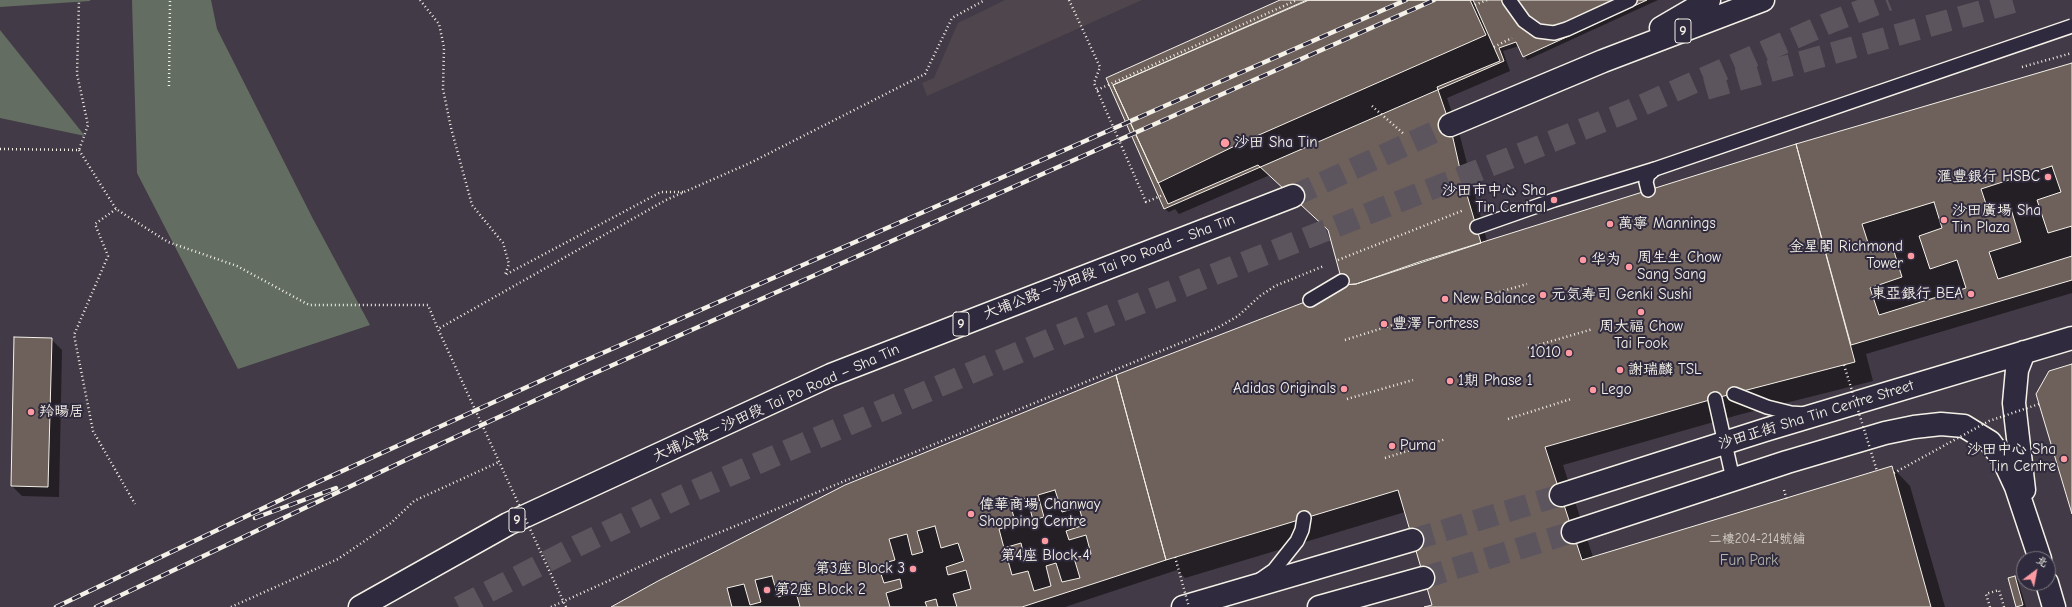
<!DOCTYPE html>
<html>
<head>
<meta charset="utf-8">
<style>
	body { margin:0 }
	#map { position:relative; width:2072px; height:607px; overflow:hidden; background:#423a46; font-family:"Comic Neue","LXGW WenKai TC",sans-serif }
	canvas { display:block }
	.north { position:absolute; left:2016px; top:551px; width:40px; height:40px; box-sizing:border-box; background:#2f2a3d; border:1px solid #7e7a81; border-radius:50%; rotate:32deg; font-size:11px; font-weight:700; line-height:16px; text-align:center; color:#f4f1e8 }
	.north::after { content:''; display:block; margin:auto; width:14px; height:18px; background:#ff9aa2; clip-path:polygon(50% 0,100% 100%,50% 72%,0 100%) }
</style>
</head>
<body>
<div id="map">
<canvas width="2072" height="607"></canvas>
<div class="north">北</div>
</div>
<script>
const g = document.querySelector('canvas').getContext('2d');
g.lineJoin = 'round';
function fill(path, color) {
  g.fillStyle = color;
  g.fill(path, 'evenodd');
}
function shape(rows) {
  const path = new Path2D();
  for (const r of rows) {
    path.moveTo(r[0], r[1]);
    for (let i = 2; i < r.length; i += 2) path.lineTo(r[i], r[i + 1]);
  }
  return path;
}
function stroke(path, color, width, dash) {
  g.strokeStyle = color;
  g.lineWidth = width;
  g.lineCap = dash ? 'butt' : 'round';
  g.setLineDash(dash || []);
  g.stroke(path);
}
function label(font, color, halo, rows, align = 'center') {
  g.font = font + ' "Comic Neue","LXGW WenKai TC",sans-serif';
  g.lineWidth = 4;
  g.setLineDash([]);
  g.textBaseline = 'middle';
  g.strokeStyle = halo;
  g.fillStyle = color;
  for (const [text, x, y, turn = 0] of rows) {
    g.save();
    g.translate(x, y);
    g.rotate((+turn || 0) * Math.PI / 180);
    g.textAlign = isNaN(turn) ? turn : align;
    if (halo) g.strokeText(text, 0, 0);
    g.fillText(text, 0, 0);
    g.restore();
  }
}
fill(shape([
	[1005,0,1142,0,927,96,922,83,934,78,958,23]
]), '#4f464d');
fill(shape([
	[0,0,90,0,90,1,0,7],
	[132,0,211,0,217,29,312,217,370,325,238,369,137,173],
	[0,30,85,136,0,118]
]), '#646d61');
fill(shape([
	[1282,0,1658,0,1527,60,1519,46,1503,51,1510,71,1447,98,1460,136,1487,241,1795,145,1798,148,2072,64,2072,293,1866,354,1873,381,1738,415,1563,465,1593,557,1892,467,1910,486,1945,607,1429,607,1433,606,1405,512,1185,578,1177,570,1065,607,614,607,1344,286,1330,231,1270,175,1179,214,1175,209,1169,212,1165,209,1107,78],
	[51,339,62,350,59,497,22,496,12,486],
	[2015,577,2018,580,2026,607,2017,606]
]), '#0007');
const building = shape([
	[1280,0,1647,0,1523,57,1516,42,1499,48,1504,61,1164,209,1106,78,1280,0],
	[1307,0,1473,0,1500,61,1437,87,1450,125,1462,178,1481,243,1356,284,1343,285,1328,230,1258,165,1168,204,1113,85,1307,0],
	[1309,0,1470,0,1486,35,1243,142,1158,183,1113,85,1309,0],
	[2072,63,2072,280,1851,345,1796,144,2072,63],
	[1796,144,1855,362,1720,397,1545,447,1582,560,1892,466,1931,607,1424,607,1432,605,1398,490,1166,560,1116,375,1310,300,1343,285,1356,284,1419,262,1796,144],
	[2052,166,2061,192,2037,200,2048,233,2072,226,2072,256,1998,279,1989,252,2021,242,2011,209,1990,216,1981,189,2052,166],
	[1934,202,1942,228,1919,236,1930,269,1957,260,1966,288,1879,315,1870,288,1902,277,1892,245,1871,252,1862,224,1934,202],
	[14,337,52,338,48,487,11,486,14,337],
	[2072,364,2072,514,2036,394,2049,371,2072,364],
	[1116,375,1166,560,1022,607,611,607,658,581,845,485,1116,375],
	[1055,490,1062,512,1079,507,1084,525,1066,531,1069,540,1086,535,1091,554,1074,558,1080,578,1062,582,1056,563,1046,566,1051,586,1034,591,1028,571,1012,575,1007,557,1023,552,1021,543,1004,548,999,529,1016,525,1010,503,1027,498,1033,520,1044,517,1038,495,1055,490],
	[935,526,941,548,958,543,964,561,946,567,948,575,966,570,971,589,953,594,957,607,938,607,936,599,925,602,927,607,890,607,886,593,902,588,900,579,884,583,878,565,895,560,889,539,907,534,912,555,923,552,917,531,935,526],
	[772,576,778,597,796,592,800,607,732,607,727,588,744,584,750,605,761,602,755,580,772,576],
	[2015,576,2023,605,2016,607,2008,578,2015,576]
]);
fill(building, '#6e615c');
stroke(building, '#f4f1e8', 1);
stroke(shape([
	[1412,540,1561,495],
	[1423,578,1573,532]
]), '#5d555e', 22, [22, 11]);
stroke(shape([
	[1706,89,2021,0],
	[1293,196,1450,125],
	[459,607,577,546,684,495,805,443,1060,335,1629,111,1831,22,1888,0]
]), '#5d555e', 22, [22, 11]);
const lane = shape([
	[1509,0,1524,21,1538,31,1554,33,1567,29,1630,0],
	[1648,190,1646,182,1648,175,1655,169],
	[1477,227,1554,200,1655,169],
	[1310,300,1342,281],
	[1734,394,1767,407,1791,413,1805,414],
	[1715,399,1733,479],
	[1261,579,1274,570,1297,541,1302,530,1304,518]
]);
const secondary = shape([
	[2024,352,2017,370,2014,403,2024,490],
	[1561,495,1765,430,2072,338],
	[1573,532,1787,462,1885,433,1914,427,1941,424,1964,426,1990,442,2004,461,2016,487,2040,559],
	[2047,583,2054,607],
	[1183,607,1412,540],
	[1319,607,1423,578]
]);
const highway = shape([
	[1661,28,1709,0],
	[1450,125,1603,61,1763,0],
	[360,607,508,524,831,375,1293,196]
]);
stroke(lane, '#f4f1e8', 16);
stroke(secondary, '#f4f1e8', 25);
stroke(highway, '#f4f1e8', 25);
stroke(shape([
	[420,0,439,24,444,47,443,89,451,128,472,205,503,243,509,264,505,275,661,192,683,192],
	[1475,5,1487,0],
	[1494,47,1512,38],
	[2022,67,2072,53],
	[169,86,170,0],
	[1097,90,1297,0],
	[1372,106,1405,135],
	[0,149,79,150,88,125,77,74,79,0],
	[79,150,116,209,168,242,237,266,309,305,428,305,438,329],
	[666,200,750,163,925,74,952,18,985,0],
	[116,209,95,224,108,256,74,335,93,431,135,504],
	[1338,260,1464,210],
	[1465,302,1527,284],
	[1345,340,1405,321],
	[1528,348,1593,329],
	[1347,399,1413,380],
	[1508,419,1571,399],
	[1385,458,1446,439],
	[1784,490,1787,501],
	[231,607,338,559,391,523,414,501,499,462],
	[551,607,672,552,1217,328,1238,316,1260,296,1275,286,1324,266],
	[1990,607,1986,594,1999,590,2004,607]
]), '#f4f1e8', 2.5, [1, 3]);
stroke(lane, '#2f2a3d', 13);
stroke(secondary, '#2f2a3d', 22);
stroke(highway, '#2f2a3d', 22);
const rail = shape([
	[255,518,336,488],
	[56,607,318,482,582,362,1406,0],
	[96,607,410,458,588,376,1434,0]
]);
stroke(rail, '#f4f1e8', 4.5);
stroke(rail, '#2f2a3d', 3, [9]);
const laneBridge = shape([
	[1655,169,2072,26]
]);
stroke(laneBridge, '#f4f1e8', 16, []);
stroke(shape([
	[1069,0,1100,67,1094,83,1146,202,1163,195],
	[1844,365,1877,471],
	[1894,473,1989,421,2039,404],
	[1175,557,1189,607],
	[566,607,438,329,666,200]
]), '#f4f1e8', 2.5, [1, 3]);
stroke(laneBridge, '#2f2a3d', 13);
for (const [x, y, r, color] of [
	[1225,143,5,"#ff9aa2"],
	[2048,177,4,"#ff9aa2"],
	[1554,200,4,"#ff9aa2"],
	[1944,220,4,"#ff9aa2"],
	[1610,224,4,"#ff9aa2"],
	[1911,256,4,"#ff9aa2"],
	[1583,260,4,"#ff9aa2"],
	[1629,267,4,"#ff9aa2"],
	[1971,294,4,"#ff9aa2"],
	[1543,295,4,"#ff9aa2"],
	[1445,299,4,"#ff9aa2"],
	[1641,312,4,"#ff9aa2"],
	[1384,324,4,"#ff9aa2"],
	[1569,353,4,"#ff9aa2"],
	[1620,370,4,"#ff9aa2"],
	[1450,381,4,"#ff9aa2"],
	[1344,389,4,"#ff9aa2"],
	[1593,390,4,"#ff9aa2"],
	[31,412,4,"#ff9aa2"],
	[1392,446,4,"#ff9aa2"],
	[2064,459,4,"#ff9aa2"],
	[971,514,4,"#ff9aa2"],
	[1045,541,4,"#ff9aa2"],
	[913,569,4,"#ff9aa2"],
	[767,590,4,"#ff9aa2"]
]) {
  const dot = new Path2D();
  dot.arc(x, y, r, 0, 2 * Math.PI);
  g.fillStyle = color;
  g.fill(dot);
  stroke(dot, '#2f2a3d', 1.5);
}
label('13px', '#d2cdc5', null, [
	["二樓204-214號舖",1757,539]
]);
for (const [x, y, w] of [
	[1683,31,16],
	[961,324,16],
	[517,520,16]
]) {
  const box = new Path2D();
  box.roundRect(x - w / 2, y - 12, w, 24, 3);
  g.fillStyle = '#2f2a3d';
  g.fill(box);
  stroke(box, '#f4f1e8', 1);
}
label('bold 14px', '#f4f1e8', null, [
	["9",1683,31],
	["9",961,324],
	["9",517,520]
]);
label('15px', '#f4f1e8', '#2f2a3d', [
	["沙田 Sha Tin",1234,143],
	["滙豐銀行 HSBC",2040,177,"right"],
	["沙田市中心 Sha",1546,191,"right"],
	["Tin Central",1546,208,"right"],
	["沙田廣場 Sha",1952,211],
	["Tin Plaza",1952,228],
	["萬寧 Mannings",1618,224],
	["金星閣 Richmond",1903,247,"right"],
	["Tower",1903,264,"right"],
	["周生生 Chow",1637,258],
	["Sang Sang",1637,275],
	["华为",1591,260],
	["東亞銀行 BEA",1963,294,"right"],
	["元気寿司 Genki Sushi",1551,295],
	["New Balance",1453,299],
	["豐澤 Fortress",1392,324],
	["周大福 Chow",1641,327,"center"],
	["Tai Fook",1641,344,"center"],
	["1O1O",1561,353,"right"],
	["謝瑞麟 TSL",1628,370],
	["1期 Phase 1",1458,381],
	["Adidas Originals",1336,389,"right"],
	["Lego",1601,390],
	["羚暘居",39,412],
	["Puma",1400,446],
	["沙田中心 Sha",2056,450,"right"],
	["Tin Centre",2056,467,"right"],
	["偉華商場 Chanway",979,505],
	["Shopping Centre",979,522],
	["第4座 Block 4",1045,556,"center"],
	["第3座 Block 3",905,569,"right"],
	["第2座 Block 2",775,590]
], 'left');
label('15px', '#f4f1e8', '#2f2a3d', [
	["大埔公路－沙田段 Tai Po Road – Sha Tin",1109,267,-21],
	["大埔公路－沙田段 Tai Po Road – Sha Tin",776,403,-24],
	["沙田正街 Sha Tin Centre Street",1816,415,-17]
]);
label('15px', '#b3b6ab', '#2f2a3d', [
	["Fun Park",1749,561]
]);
</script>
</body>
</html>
